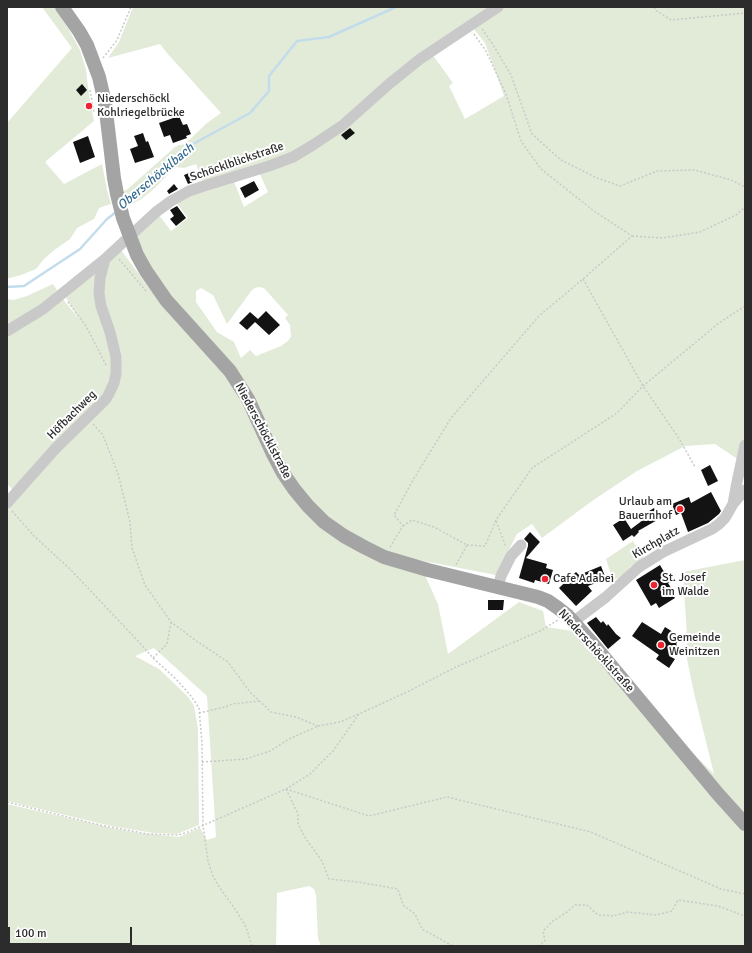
<!DOCTYPE html>
<html>
<head>
<meta charset="utf-8">
<style>
	body { margin:0 }
	#map { position:relative; width:752px; height:953px; overflow:hidden; background:#fff; font-family:Signika,sans-serif }
	canvas { display:block }
	.frame { position:absolute; inset:0; border:8px solid #2c2c2c; pointer-events:none }
	.scale { position:absolute; left:8px; top:927px; width:124px; height:18px; box-sizing:border-box; border:2px solid #2c2c2c; border-top:0; padding-left:5px; font-size:12px; line-height:14px; white-space:nowrap; color:#2c2c2c; -webkit-text-stroke:3px #fff; paint-order:stroke }
</style>
</head>
<body>
<div id="map">
<canvas width="752" height="953"></canvas>
<div class="frame"></div>
<div class="scale">100 m</div>
</div>
<script>
const g = document.querySelector('canvas').getContext('2d');
g.lineJoin = 'round';
function fill(path, color) {
  g.fillStyle = color;
  g.fill(path, 'evenodd');
}
function shape(rows) {
  const path = new Path2D();
  for (const r of rows) {
    path.moveTo(r[0], r[1]);
    for (let i = 2; i < r.length; i += 2) path.lineTo(r[i], r[i + 1]);
  }
  return path;
}
function stroke(path, color, width, dash) {
  g.strokeStyle = color;
  g.lineWidth = width;
  g.lineCap = dash ? 'butt' : 'round';
  g.setLineDash(dash || []);
  g.stroke(path);
}
function label(font, color, halo, rows, align = 'center') {
  g.font = font + ' Signika,sans-serif';
  g.lineWidth = 4;
  g.setLineDash([]);
  g.textBaseline = 'middle';
  g.strokeStyle = halo;
  g.fillStyle = color;
  for (const [text, x, y, turn = 0] of rows) {
    g.save();
    g.translate(x, y);
    g.rotate((+turn || 0) * Math.PI / 180);
    g.textAlign = isNaN(turn) ? turn : align;
    if (halo) g.strokeText(text, 0, 0);
    g.fillText(text, 0, 0);
    g.restore();
  }
}
fill(shape([
	[42,7,54,7,68,28,80,50,86,70,89,95,94,121,45,162,64,184,102,164,107,190,111,204,99,208,94,219,77,228,70,239,53,251,44,259,36,269,21,275,10,278,7,278,7,123,72,48],
	[133,7,491,7,340,122,291,153,203,182,196,164,184,168,175,167,155,188,140,200,127,206,123,192,129,188,175,147,179,145,185,144,207,123,221,113,167,53,160,44,108,58,119,42],
	[502,7,745,7,745,464,715,444,685,446,637,471,592,501,542,538,532,524,517,534,496,575,418,560,438,604,448,654,519,602,543,611,546,627,573,631,585,647,714,774,694,693,687,659,687,637,683,572,745,560,745,946,321,946,318,938,316,895,314,889,309,886,277,893,276,946,7,946,7,804,112,828,139,833,179,837,200,828,207,840,216,837,207,696,154,648,135,656,159,669,179,688,189,698,194,706,198,729,199,825,177,834,153,833,111,826,7,801,7,506,79,431,113,400,112,386,14,491,7,484,7,334,62,298,79,319,65,296,121,250,153,293,137,242,137,235,159,215,171,231,188,218,175,201,233,179,244,207,268,192,259,172,282,163,432,54,453,83,449,86,465,119,504,96,485,43,473,28],
	[259,287,264,288,288,315,285,318,290,325,291,336,289,340,281,346,256,356,250,350,241,358,234,342,217,332,196,302,196,291,201,288,213,295,227,324,252,290,255,288],
	[53,284,57,290,43,305,7,326,7,299,14,300,27,296],
	[633,541,644,559,630,567,623,576,617,579,612,577,606,559]
]), '#e2ebd8');
stroke(shape([
	[124,204,193,144,250,113,269,91,269,76,297,41,329,37,396,7],
	[7,287,24,286,80,249,107,219,116,212]
]), '#c3dcec', 2.5);
fill(shape([
	[82,84,87,90,81,96,76,90],
	[179,116,183,125,187,124,191,134,186,136,187,138,173,143,170,135,164,137,159,123],
	[350,128,355,133,346,140,341,135],
	[143,133,146,142,148,141,154,157,135,163,130,149,138,146,134,136],
	[88,136,95,157,80,163,73,142],
	[194,171,198,180,188,184,184,175],
	[254,181,259,190,245,198,240,188],
	[174,184,178,189,169,194,167,191],
	[177,206,186,218,176,226,170,219,174,216,170,210],
	[266,311,280,325,269,335,255,322],
	[250,312,258,319,247,330,239,323],
	[710,465,718,481,708,486,701,470],
	[711,492,721,511,719,514,708,523,688,532,681,513,676,515,672,504,689,497,691,503],
	[654,508,659,516,657,517,659,519,638,531,639,532,634,537,632,535,623,541,620,536,626,533,620,536,613,525,624,518,631,529,643,520,641,516],
	[530,532,540,542,526,558,547,564,546,568,553,570,549,584,535,580,534,583,519,578,528,546,528,543,524,539],
	[660,565,670,582,668,583,671,588,669,588,675,598,659,608,656,603,651,606,636,580],
	[601,566,606,579,588,586,592,591,576,606,559,588,576,572,579,575],
	[488,600,504,600,503,610,488,610],
	[596,617,601,623,603,621,607,626,608,624,616,634,621,638,608,649,587,623],
	[642,622,661,634,665,627,681,637,676,644,678,646,671,657,675,659,669,668,656,659,659,655,632,636]
]), '#131313');
stroke(shape([
	[655,7,655,10,671,20,745,13],
	[482,29,492,43,511,75,532,134,561,160,597,178,620,186,657,171,695,170,731,180,745,187],
	[103,58,117,40,131,7],
	[90,90,94,112],
	[632,236,662,238,700,232,736,215,745,207],
	[119,259,146,291],
	[583,279,643,386,680,440,695,467],
	[68,302,86,326,106,365],
	[93,424,103,435,118,474,130,522,132,548,145,585,171,622,195,640,228,662,250,692,271,712,296,717,318,726],
	[12,511,34,536,70,569,138,641,153,658,176,679,191,696,199,708,202,743,203,825,208,861,213,876,218,885,237,912,246,927,250,940,252,946],
	[496,521,506,547],
	[403,526,412,520,434,527,467,545,456,565],
	[467,545,485,546,496,520,532,468,617,413,643,386,719,323,745,306],
	[390,547,403,526,394,515,413,480,451,418,539,316,583,279,632,236,594,211,541,169,521,141,506,94,486,51,474,34],
	[153,658,167,644,171,622],
	[199,713,225,707,232,704,259,701],
	[202,762,246,759,270,751,289,739,318,726,340,722,359,714],
	[286,789,369,816,447,797,591,832,721,889,745,894],
	[286,789,298,814,298,824,306,839,322,861,329,879,358,882,398,889,403,905,415,914,422,929,453,946],
	[7,802,100,825,148,834,178,835,188,832,286,789,310,774,333,751,359,714,409,691,456,667,540,631,558,620],
	[492,946,506,946],
	[538,946,545,941,543,931,553,921,567,912,575,905,587,905,598,915,613,916,628,912,656,915,672,911,678,900,718,906,745,916]
]), '#c9c9c9', 1.5, [2, 2]);
stroke(shape([
	[7,331,43,309,105,259,156,212,171,201,189,191,204,186,269,166,293,157,313,145,343,125,389,84,420,59,498,7],
	[7,503,55,449,107,398,114,383,116,374,116,357,110,332,101,306,99,293,100,278,105,259],
	[733,504,737,482,745,445],
	[498,587,501,576,511,556,521,545],
	[573,622,606,597,639,567,663,552,712,529,719,524,725,518,733,504,745,490]
]), '#c9c9c9', 11);
stroke(shape([
	[62,7,79,31,87,45,99,77,105,103,114,178,117,194,123,218,137,255,146,271,166,300,230,371,248,399,273,454,283,473,294,489,308,506,324,522,344,536,364,547,384,557,428,570,538,597,548,601,558,608,567,615,593,644,718,794,745,824]
]), '#a4a4a4', 14);
for (const [x, y, r, color] of [
	[89,106,4,"#ee2330"],
	[680,509,4,"#ee2330"],
	[545,579,4,"#ee2330"],
	[654,585,4,"#ee2330"],
	[661,645,4,"#ee2330"]
]) {
  const dot = new Path2D();
  dot.arc(x, y, r, 0, 2 * Math.PI);
  g.fillStyle = color;
  g.fill(dot);
  stroke(dot, '#fff', 1.5);
}
label('12px', '#2c2c2c', '#fff', [
	["Niederschöckl",97,99],
	["Kohlriegelbrücke",97,113],
	["Urlaub am",672,502,"right"],
	["Bauernhof",672,516,"right"],
	["St. Josef",662,578],
	["im Walde",662,592],
	["Cafe Adabei",553,579],
	["Gemeinde",669,638],
	["Weinitzen",669,652]
], 'left');
label('12px', '#2c2c2c', '#fff', [
	["Schöcklblickstraße",237,162,-19],
	["Höfbachweg",72,415,-45],
	["Niederschöcklstraße",263,431,62],
	["Kirchplatz",656,543,-30],
	["Niederschöcklstraße",596,651,48]
]);
label('italic 13px', '#376d92', '#fff', [
	["Oberschöcklbach",156,177,-40]
]);
</script>
</body>
</html>
